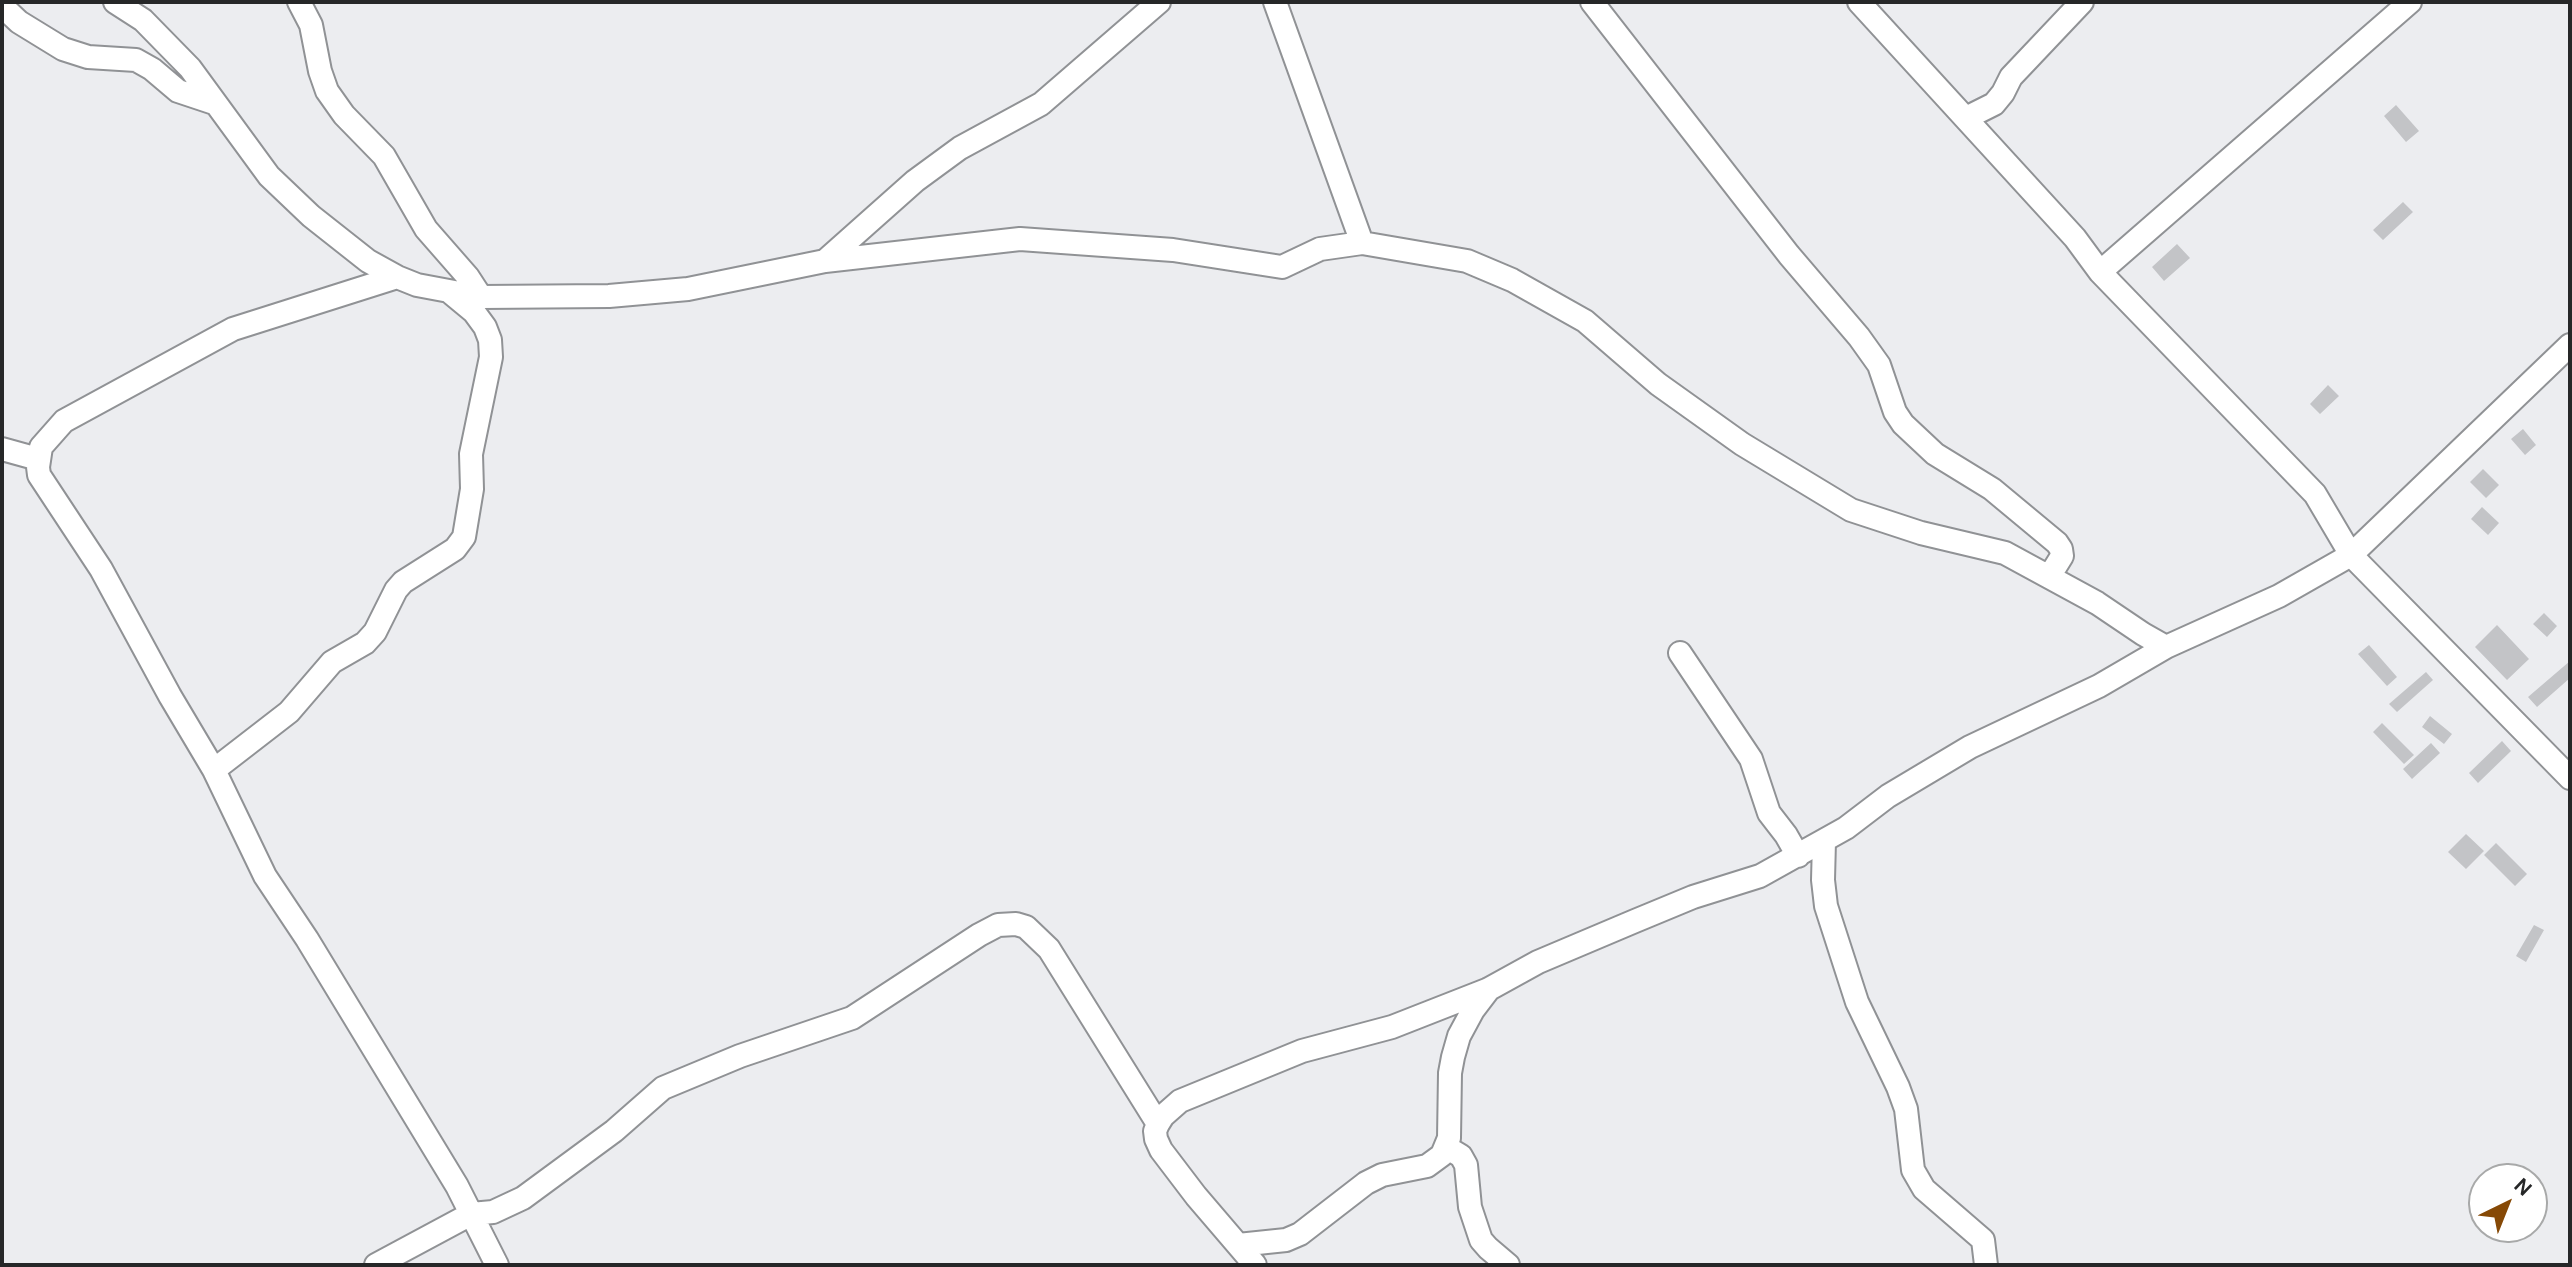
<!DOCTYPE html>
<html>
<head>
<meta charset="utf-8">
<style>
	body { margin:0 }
	#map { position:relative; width:2572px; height:1267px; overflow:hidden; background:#ecedf0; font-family:Karla,sans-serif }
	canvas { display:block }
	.frame { position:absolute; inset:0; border:4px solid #262728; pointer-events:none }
	.north { position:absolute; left:2468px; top:1163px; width:80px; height:80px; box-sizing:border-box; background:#fff; border:2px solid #a8a9a9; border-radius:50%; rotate:43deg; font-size:22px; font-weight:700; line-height:32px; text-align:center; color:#262728 }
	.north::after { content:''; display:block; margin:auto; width:28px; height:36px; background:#864906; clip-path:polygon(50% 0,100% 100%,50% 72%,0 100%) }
</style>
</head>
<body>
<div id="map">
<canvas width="2572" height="1267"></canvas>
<div class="frame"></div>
<div class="north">N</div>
</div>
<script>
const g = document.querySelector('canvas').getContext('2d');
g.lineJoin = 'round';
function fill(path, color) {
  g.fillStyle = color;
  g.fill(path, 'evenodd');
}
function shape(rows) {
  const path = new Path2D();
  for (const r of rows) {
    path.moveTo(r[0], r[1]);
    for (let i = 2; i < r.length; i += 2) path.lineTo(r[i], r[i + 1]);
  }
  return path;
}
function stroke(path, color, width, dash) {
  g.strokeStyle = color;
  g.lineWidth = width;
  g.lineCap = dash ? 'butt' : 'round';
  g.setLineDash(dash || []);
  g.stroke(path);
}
fill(shape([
	[2396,105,2419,131,2406,142,2384,116],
	[2403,202,2413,212,2383,240,2373,230],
	[2177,244,2190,258,2164,281,2152,267],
	[2328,385,2339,396,2320,414,2310,404],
	[2523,429,2536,445,2525,455,2511,439],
	[2483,469,2499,485,2486,498,2470,482],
	[2482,507,2499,523,2488,535,2471,519],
	[2544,613,2557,626,2547,637,2533,624],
	[2497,625,2529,659,2507,680,2475,647],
	[2369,645,2397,677,2387,686,2358,654],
	[2570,661,2570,678,2537,707,2528,697],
	[2426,672,2433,680,2397,712,2389,704],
	[2430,716,2452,734,2444,744,2422,727],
	[2382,723,2414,755,2404,764,2373,732],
	[2502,741,2511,751,2478,783,2469,773],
	[2431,743,2440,753,2412,779,2403,769],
	[2466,834,2484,851,2466,869,2448,852],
	[2496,843,2527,874,2515,886,2484,855],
	[2534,925,2544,930,2526,962,2516,956]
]), '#c3c4c7');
const minor = shape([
	[115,2,143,20,190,68,269,176,311,216,368,261,397,277,417,285,481,297,609,296,688,289,825,261,1020,239,1173,250,1282,267,1320,249,1362,243,1467,261,1512,280,1585,321,1658,384,1742,444,1851,510,1921,533,2005,553,2097,603,2143,634,2166,647,2279,596,2351,555,2570,345],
	[299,2,311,25,320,71,327,91,344,115,384,156,426,229,468,277,481,297],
	[1275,2,1362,243],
	[1592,2,1789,255,1859,337,1879,365,1895,412,1903,424,1935,454,1992,489,2057,543,2061,549,2062,556,2049,577],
	[1859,2,2075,238,2100,272,2315,494,2351,555,2570,778],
	[2,6,19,22,63,49,88,57,136,60,152,69,178,91,214,103],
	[1966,118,1994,104,2003,93,2011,77,2082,2],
	[825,261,915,181,960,148,1041,104,1159,2],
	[2100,272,2410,2],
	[397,277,233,329,64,421,41,447,38,467,39,475,101,569,170,696,214,770,265,876,307,939,457,1186,497,1265],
	[2,449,38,459],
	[1680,653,1751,759,1769,813,1786,835,1798,856],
	[214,770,289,712,332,662,365,643,375,632,396,590,403,582,455,549,464,537,472,489,471,454,491,357,490,340,485,327,474,312,451,293],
	[1824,841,1823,880,1826,906,1857,1002,1898,1087,1906,1109,1913,1170,1924,1189,1983,1240,1986,1265],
	[1446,1147,1461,1156,1466,1165,1470,1207,1481,1240,1488,1248,1508,1265],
	[1238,1245,1286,1240,1300,1234,1366,1183,1382,1175,1427,1166,1442,1155,1449,1138,1450,1073,1453,1057,1459,1036,1473,1010,1489,989],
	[376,1265,471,1214,493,1212,523,1198,614,1131,663,1088,740,1056,852,1018,979,935,998,925,1016,924,1026,927,1049,949,1158,1124],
	[1255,1265,1196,1196,1161,1150,1156,1139,1155,1131,1158,1124,1163,1116,1180,1101,1302,1051,1392,1027,1489,989,1538,962,1635,921,1693,897,1760,876,1846,828,1888,796,1970,747,2099,686,2166,647]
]);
stroke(minor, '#909295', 26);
stroke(minor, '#fff', 22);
</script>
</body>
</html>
